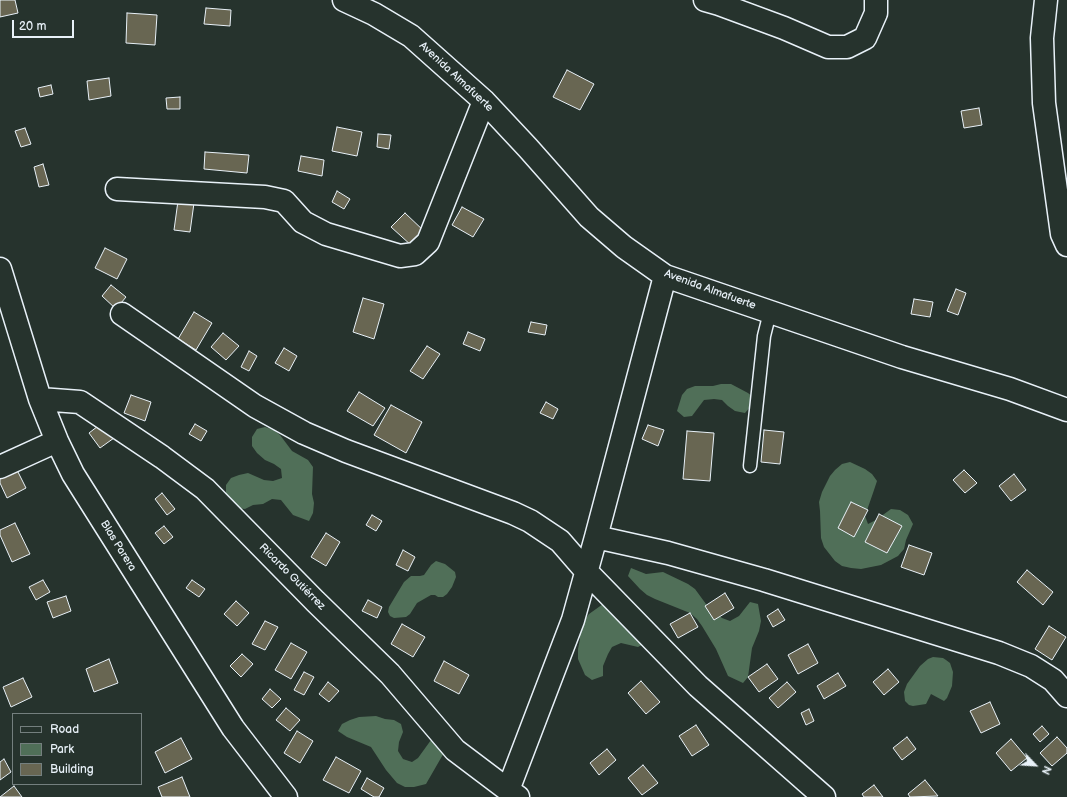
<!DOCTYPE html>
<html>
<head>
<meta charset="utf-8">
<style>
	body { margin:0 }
	#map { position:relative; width:1067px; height:797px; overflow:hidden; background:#26332d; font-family:"Balsamiq Sans",sans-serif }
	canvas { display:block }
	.legend { position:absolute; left:12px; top:713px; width:130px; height:72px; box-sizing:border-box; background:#26332d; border:1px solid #747f7e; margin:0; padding:5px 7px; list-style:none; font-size:12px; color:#e8f1f8 }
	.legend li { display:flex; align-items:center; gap:8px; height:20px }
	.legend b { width:20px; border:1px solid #747f7e }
	.north { position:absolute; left:1015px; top:745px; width:40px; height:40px; -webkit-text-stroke:3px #26332d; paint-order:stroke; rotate:115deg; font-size:11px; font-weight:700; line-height:16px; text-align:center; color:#e8f1f8 }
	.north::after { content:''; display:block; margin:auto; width:14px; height:18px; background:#e8f1f8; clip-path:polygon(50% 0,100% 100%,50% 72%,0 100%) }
	.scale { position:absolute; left:12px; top:20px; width:62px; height:18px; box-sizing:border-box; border:2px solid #e8f1f8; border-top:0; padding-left:5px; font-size:12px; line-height:14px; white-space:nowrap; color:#e8f1f8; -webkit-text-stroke:3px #26332d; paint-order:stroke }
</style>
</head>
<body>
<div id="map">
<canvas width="1067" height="797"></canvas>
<ul class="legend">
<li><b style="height:5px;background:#26332d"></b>Road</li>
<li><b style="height:11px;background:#506f58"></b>Park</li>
<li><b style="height:11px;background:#686652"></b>Building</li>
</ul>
<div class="north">N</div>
<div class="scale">20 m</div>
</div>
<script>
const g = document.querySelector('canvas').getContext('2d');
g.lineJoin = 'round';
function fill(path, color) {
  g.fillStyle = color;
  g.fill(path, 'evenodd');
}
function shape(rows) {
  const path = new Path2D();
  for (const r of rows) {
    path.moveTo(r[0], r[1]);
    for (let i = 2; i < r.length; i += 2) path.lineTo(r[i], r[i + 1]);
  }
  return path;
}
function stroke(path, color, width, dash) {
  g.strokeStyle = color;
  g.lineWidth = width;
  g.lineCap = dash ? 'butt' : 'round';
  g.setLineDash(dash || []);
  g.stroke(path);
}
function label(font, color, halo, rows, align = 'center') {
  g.font = font + ' "Balsamiq Sans",sans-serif';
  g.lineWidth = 3.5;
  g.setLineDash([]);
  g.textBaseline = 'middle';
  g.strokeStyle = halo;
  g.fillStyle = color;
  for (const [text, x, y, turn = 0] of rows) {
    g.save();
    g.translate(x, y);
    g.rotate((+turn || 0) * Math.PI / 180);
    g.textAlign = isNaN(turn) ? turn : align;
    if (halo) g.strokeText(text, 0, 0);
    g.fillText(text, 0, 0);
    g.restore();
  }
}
fill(shape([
	[721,384,731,384,748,393,754,398,751,406,745,413,735,411,728,406,722,400,714,399,704,400,692,416,684,417,677,411,682,395,687,389,695,386,713,386],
	[265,427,274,430,280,435,292,451,308,460,313,467,312,494,314,503,313,513,309,521,293,515,281,500,272,499,263,504,253,505,245,509,236,508,226,494,226,485,231,478,239,475,248,473,264,480,273,481,282,478,281,469,274,464,265,460,257,453,252,446,252,437,257,429],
	[850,462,865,469,872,474,877,481,873,493,865,516,868,524,876,520,891,509,900,510,908,515,913,524,906,540,904,549,898,556,881,565,861,569,851,568,842,566,835,561,824,547,821,538,820,511,819,502,822,492,830,476,835,470,842,464],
	[436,561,445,564,455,572,456,577,452,587,447,594,443,597,438,597,435,595,431,595,417,603,410,614,406,617,394,618,390,616,388,612,389,607,404,582,411,576,420,576,424,575,431,565],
	[631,568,646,574,663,572,688,584,695,589,706,604,722,618,730,621,739,616,750,602,758,604,761,621,759,631,752,648,748,677,743,683,728,676,716,649,702,626,697,619,690,613,655,599,647,595,640,589,628,576],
	[603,604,647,642,638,647,621,643,612,647,608,654,603,666,603,676,592,680,585,675,578,659,578,649,580,639,580,631,584,621,589,614],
	[933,657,943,658,946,660,950,663,953,672,952,686,947,698,944,701,931,694,926,704,913,706,909,705,905,701,904,692,907,684,920,666,928,659],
	[376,716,385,719,394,720,401,724,403,732,399,742,398,751,403,759,412,762,418,758,431,740,437,734,445,751,426,784,414,787,405,787,397,783,386,770,371,747,347,737,338,731,342,724,350,720,359,717]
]), '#506f58');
const building = shape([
	[0,0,15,0,18,13,0,17,0,0],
	[206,8,231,10,230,26,204,24,206,8],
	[127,13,157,15,155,45,126,43,127,13],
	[567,70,594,84,580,110,553,97,567,70],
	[109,78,111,96,89,100,87,81,109,78],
	[51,85,53,94,40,97,38,88,51,85],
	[180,97,180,109,167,109,166,98,180,97],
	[979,108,982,125,964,128,961,111,979,108],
	[337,127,362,132,357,156,332,151,337,127],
	[25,128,31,144,21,147,15,131,25,128],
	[378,134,391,135,389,149,377,147,378,134],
	[205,152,249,155,247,173,204,169,205,152],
	[301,156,324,160,322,176,298,171,301,156],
	[43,164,49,185,39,187,34,167,43,164],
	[337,191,350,199,344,209,332,202,337,191],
	[178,201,194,203,190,232,174,230,178,201],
	[462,207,484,219,473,237,452,225,462,207],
	[405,213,425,232,412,246,391,227,405,213],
	[105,248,127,259,117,279,95,268,105,248],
	[111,285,126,297,116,309,102,296,111,285],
	[956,289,966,293,958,315,947,311,956,289],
	[363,298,384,304,374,339,353,332,363,298],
	[914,299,933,302,930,317,911,314,914,299],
	[194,312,212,323,196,350,178,339,194,312],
	[531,322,547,325,545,335,528,332,531,322],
	[468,332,485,339,480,351,463,344,468,332],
	[223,333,239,346,226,360,211,347,223,333],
	[427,346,440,354,423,379,410,371,427,346],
	[284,348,297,356,289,371,275,363,284,348],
	[249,351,257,356,249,371,241,367,249,351],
	[359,392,385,408,373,426,347,411,359,392],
	[131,395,151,402,145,421,124,413,131,395],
	[546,402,558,409,553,419,540,413,546,402],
	[391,405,422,422,406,453,374,435,391,405],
	[102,423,114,438,100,448,89,433,102,423],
	[195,424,207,431,201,441,189,434,195,424],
	[648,425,664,430,658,446,642,439,648,425],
	[764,430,784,432,780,464,761,462,764,430],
	[687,431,714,433,710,481,683,479,687,431],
	[16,468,26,488,7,498,0,483,0,477,16,468],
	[964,470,977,483,965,493,953,480,964,470],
	[1014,474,1026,490,1011,501,999,486,1014,474],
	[162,493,175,509,167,515,155,499,162,493],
	[851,502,868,510,854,537,838,528,851,502],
	[879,514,902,526,887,553,865,542,879,514],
	[372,515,382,521,376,531,366,525,372,515],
	[15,523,30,554,12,562,0,535,0,530,15,523],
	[164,526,173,537,164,544,155,533,164,526],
	[326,533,340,542,326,566,311,557,326,533],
	[909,545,932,553,924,575,901,567,909,545],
	[403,550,415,557,408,571,396,565,403,550],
	[1027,570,1053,592,1043,605,1017,582,1027,570],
	[43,580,50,592,36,600,29,587,43,580],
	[192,580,205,589,199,597,186,588,192,580],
	[725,593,734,608,714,620,705,606,725,593],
	[66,596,71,611,53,618,47,602,66,596],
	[368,600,382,607,377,618,362,611,368,600],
	[236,601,249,613,237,626,224,614,236,601],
	[778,609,785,620,773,627,767,616,778,609],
	[690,613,698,627,678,638,670,624,690,613],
	[265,621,278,627,265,650,252,644,265,621],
	[402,624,425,637,413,657,391,644,402,624],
	[1049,626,1066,637,1052,660,1035,649,1049,626],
	[291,643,307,652,291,679,275,670,291,643],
	[808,644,818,663,798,674,788,655,808,644],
	[242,654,253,664,241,677,230,666,242,654],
	[109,659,118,683,94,692,86,669,109,659],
	[444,661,469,675,459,694,434,681,444,661],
	[767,664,778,679,759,692,748,677,767,664],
	[888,669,899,682,884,695,873,682,888,669],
	[304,672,314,677,304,695,294,690,304,672],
	[838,673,846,686,824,699,817,686,838,673],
	[23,678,32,697,11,707,3,687,23,678],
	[641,681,660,702,646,714,628,693,641,681],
	[328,682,339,691,329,702,319,694,328,682],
	[787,682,796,692,778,708,769,698,787,682],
	[270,689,281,699,272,708,262,699,270,689],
	[990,702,1000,724,981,733,970,711,990,702],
	[286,708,300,720,290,731,276,720,286,708],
	[809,709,814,721,806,725,801,713,809,709],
	[696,725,709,745,692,756,679,736,696,725],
	[1042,726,1049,734,1040,742,1033,734,1042,726],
	[297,731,313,741,300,763,284,753,297,731],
	[907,737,916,749,902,760,893,748,907,737],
	[1057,737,1067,748,1067,753,1052,766,1040,753,1057,737],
	[181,738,192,759,165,773,155,752,181,738],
	[1011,739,1027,758,1011,771,996,753,1011,739],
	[607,749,616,760,599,775,590,763,607,749],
	[336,757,361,771,349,793,323,780,336,757],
	[4,759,11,772,0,780,0,762,4,759],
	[643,765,658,783,642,795,628,778,643,765],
	[182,777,190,797,162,797,158,787,182,777],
	[367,778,384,788,379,797,374,797,361,789,367,778],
	[925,780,938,796,910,797,908,794,925,780],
	[874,785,883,797,864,797,862,794,874,785],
	[14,786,22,797,0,797,14,786]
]);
fill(building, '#686652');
stroke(building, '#e8f1f8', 1);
const service = shape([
	[750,466,764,336,770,312]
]);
const minor = shape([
	[344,0,374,14,411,36,484,101,528,148,589,217,624,247,665,276,902,357,1010,389,1067,410],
	[705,0,719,4,784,28,828,47,847,47,865,38,876,13,876,0],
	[117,189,265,197,284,201,303,222,326,234,400,256,415,254,428,242,484,101],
	[0,269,40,399,57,441,73,474,233,728,286,797],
	[122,314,255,406,304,433,346,451,513,513,530,521,560,541,586,571,698,686,824,797],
	[40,399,80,402,162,457,205,489,315,601,390,674,455,750,508,790,518,797],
	[0,467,57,441],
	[596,537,668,553,764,580,999,653,1031,666,1053,680,1067,696],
	[508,790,573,620,596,537,665,276]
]);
const tertiary = shape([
	[1046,0,1042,38,1044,103,1062,234,1067,245]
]);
stroke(service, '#e8f1f8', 15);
stroke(minor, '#e8f1f8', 25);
stroke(tertiary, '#e8f1f8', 25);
stroke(service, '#26332d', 12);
stroke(minor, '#26332d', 22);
stroke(tertiary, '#26332d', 22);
label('11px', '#e8f1f8', '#26332d', [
	["Avenida Almafuerte",456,77,43],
	["Avenida Almafuerte",710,290,20],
	["Blas Parera",118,546,58],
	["Ricardo Gutiérrez",292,577,45]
]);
</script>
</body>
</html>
